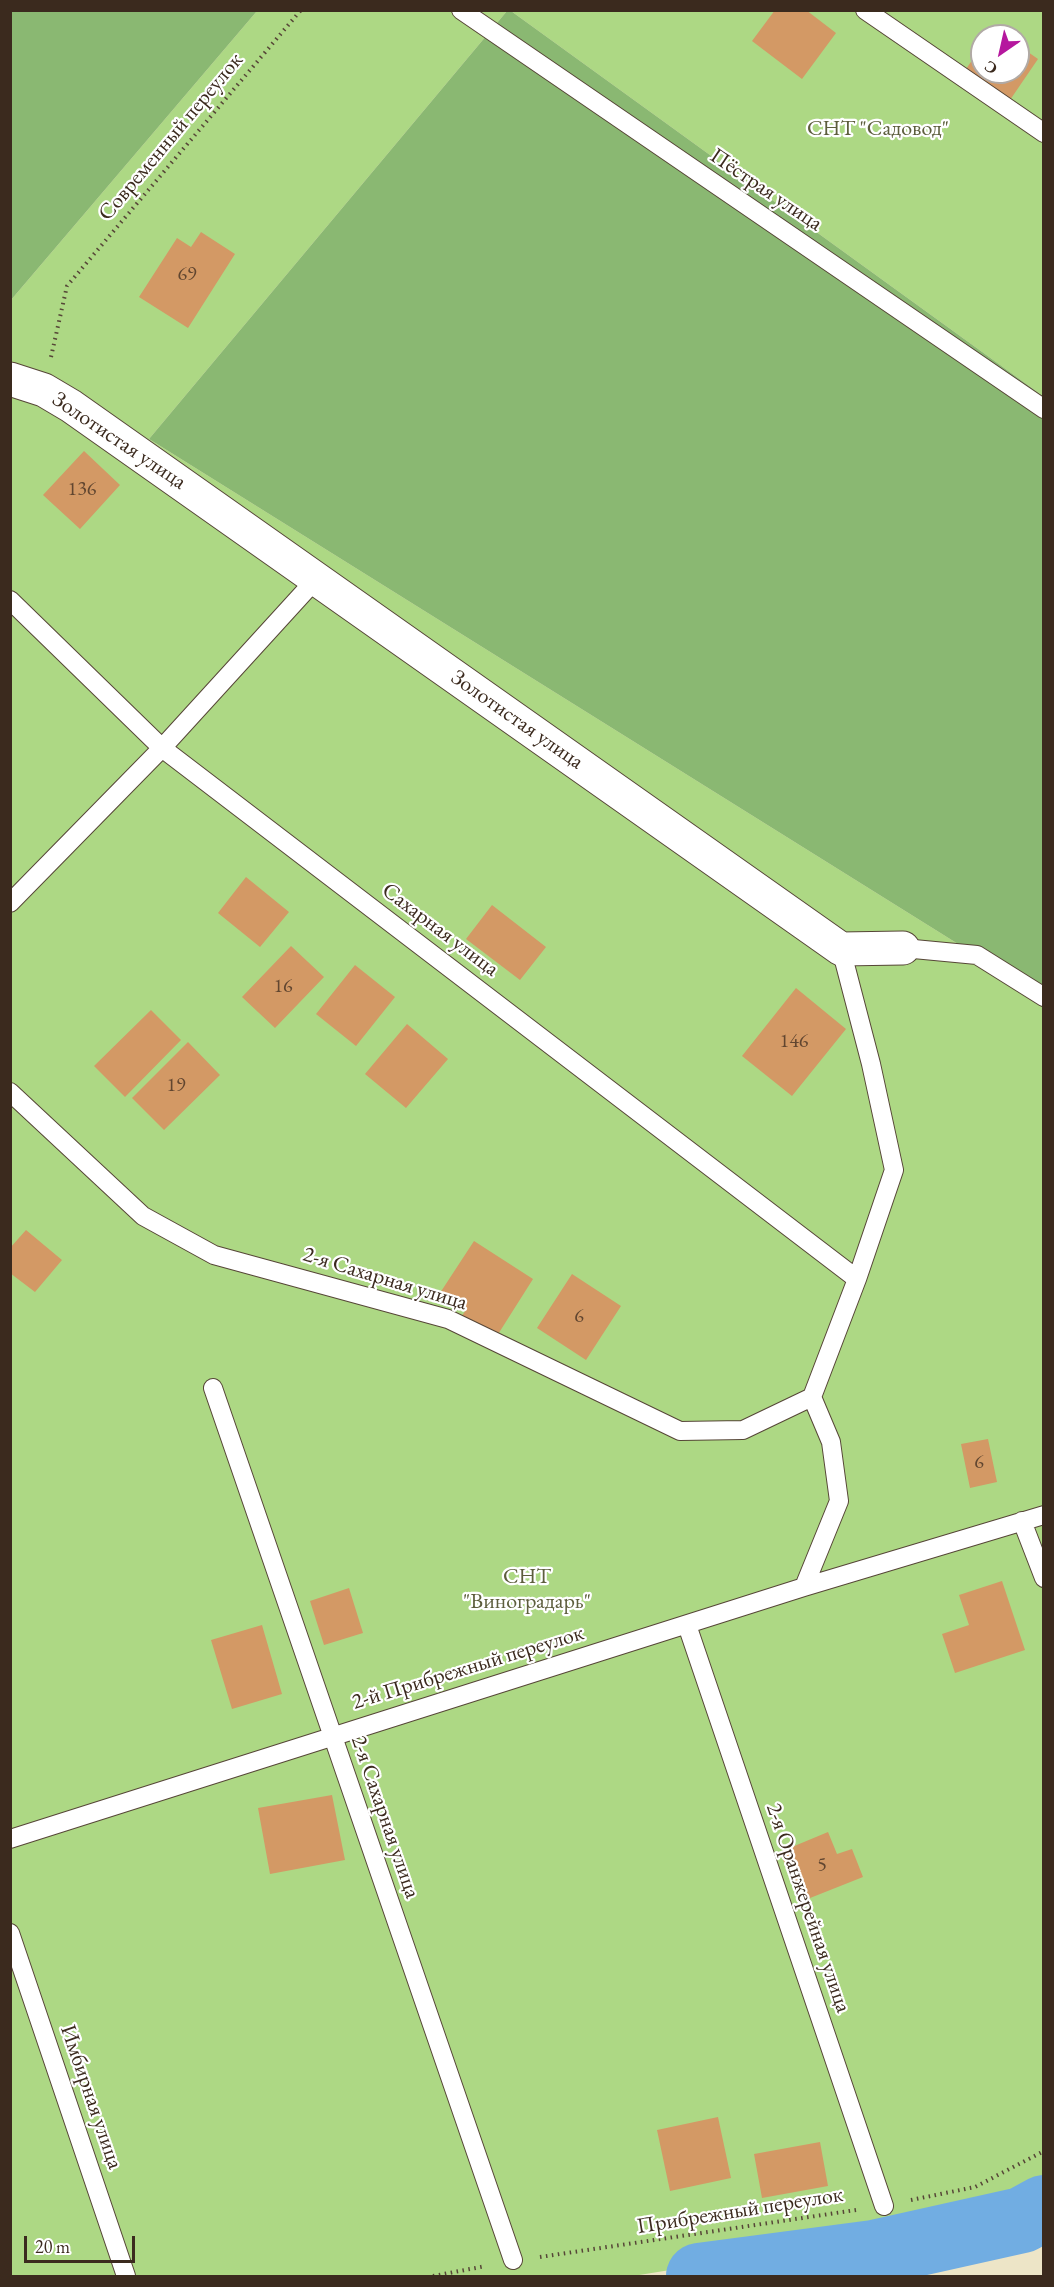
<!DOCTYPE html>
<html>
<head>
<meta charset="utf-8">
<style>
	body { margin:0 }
	#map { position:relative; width:1054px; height:2287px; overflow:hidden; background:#ede5c7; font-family:"EB Garamond",serif }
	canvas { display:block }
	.frame { position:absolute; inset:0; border:12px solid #3b2a1e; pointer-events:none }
	.north { position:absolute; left:970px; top:24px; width:60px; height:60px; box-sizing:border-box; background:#fff; border:2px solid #b1aaa5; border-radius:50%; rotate:214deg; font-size:16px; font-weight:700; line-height:24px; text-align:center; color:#3b2a1e }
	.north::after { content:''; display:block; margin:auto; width:21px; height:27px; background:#b5179e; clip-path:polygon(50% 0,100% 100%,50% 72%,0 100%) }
	.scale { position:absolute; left:24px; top:2236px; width:111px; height:27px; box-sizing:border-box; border:3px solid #3b2a1e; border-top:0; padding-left:8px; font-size:18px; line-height:21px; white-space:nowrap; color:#3b2a1e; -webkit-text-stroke:4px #fff; paint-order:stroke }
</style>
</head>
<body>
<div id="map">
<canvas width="1054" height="2287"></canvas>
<div class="frame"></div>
<div class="north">С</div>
<div class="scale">20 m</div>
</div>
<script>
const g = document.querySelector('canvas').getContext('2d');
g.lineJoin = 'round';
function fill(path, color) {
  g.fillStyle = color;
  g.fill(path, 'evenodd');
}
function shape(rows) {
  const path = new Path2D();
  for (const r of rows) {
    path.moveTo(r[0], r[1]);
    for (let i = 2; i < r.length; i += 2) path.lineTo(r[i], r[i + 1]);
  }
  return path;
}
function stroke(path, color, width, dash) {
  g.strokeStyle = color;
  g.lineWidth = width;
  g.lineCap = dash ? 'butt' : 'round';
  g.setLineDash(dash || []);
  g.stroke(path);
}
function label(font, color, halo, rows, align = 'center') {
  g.font = font + ' "EB Garamond",serif';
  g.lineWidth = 4.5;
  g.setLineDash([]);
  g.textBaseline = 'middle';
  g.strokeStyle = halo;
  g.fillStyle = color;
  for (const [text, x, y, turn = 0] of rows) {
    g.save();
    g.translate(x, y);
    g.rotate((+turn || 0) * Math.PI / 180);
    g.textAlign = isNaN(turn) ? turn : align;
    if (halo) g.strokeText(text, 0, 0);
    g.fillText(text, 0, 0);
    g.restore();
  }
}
fill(shape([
	[257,11,507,11,149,439,1043,997,1043,2182,1015,2195,868,2238,633,2276,11,2276,11,300],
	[511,11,1043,11,1043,396],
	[982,36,1018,36,1018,72,982,72]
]), '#add884');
fill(shape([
	[11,10,257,11,11,300,10,11],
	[507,11,511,11,1043,396,1043,997,149,439]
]), '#8ab872');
stroke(shape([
	[699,2276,874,2253,1022,2220,1044,2208]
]), '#71ade2', 66);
fill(shape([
	[775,10,806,10,836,33,802,79,752,41],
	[994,29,1005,36,989,36],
	[1018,45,1038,59,1010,100,966,69,982,46,982,72,1018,72],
	[201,232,235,254,188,328,139,297,177,238,191,247],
	[84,451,120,485,80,529,43,495],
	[246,877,289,912,260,947,218,913],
	[492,905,546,947,520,980,466,939],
	[291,946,324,977,275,1028,242,997],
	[355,965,395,997,356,1046,316,1014],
	[796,988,846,1029,792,1096,742,1056],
	[151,1010,181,1040,125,1097,94,1066],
	[407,1024,448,1059,406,1108,365,1074],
	[188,1042,220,1075,164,1130,132,1098],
	[26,1230,62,1260,35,1292,10,1273,10,1248],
	[474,1241,533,1279,495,1339,461,1317,466,1310,440,1293],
	[572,1274,621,1306,586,1360,537,1328],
	[988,1439,997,1482,970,1488,961,1444],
	[1002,1581,1025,1650,955,1673,942,1634,969,1625,959,1595],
	[349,1588,363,1633,324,1645,310,1601],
	[262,1625,282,1694,232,1709,211,1640],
	[332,1795,345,1860,270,1874,258,1808],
	[828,1832,837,1854,852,1849,863,1877,800,1902,780,1852],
	[718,2117,731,2178,670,2191,657,2130],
	[820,2142,828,2186,762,2198,754,2154]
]), '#d39965');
const lane = shape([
	[461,10,1044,409],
	[865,10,1044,133],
	[10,600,162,748,857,1279],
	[10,903,162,748,317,578],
	[903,948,977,955,1044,997],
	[10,1092,143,1216,214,1255,448,1319,680,1431,743,1430,812,1397],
	[213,1388,513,2260],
	[1022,1521,1044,1578],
	[804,1587,839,1501,831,1442,812,1397,857,1279,894,1170,871,1064,841,949],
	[687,1625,884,2206],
	[10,1839,804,1587,1044,1515],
	[10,1933,126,2276]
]);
const street = shape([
	[10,379,44,390,71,406,841,949,903,948]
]);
stroke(lane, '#564637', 20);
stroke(street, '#564637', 35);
stroke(shape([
	[51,357,67,286,301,10],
	[911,2200,975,2187,1044,2151],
	[540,2257,856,2210],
	[433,2276,486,2266]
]), '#564637', 4, [1.5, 4.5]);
stroke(lane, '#fff', 18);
stroke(street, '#fff', 33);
label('20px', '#614630', null, [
	["69",187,275],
	["136",82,490],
	["16",283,987],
	["146",794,1042],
	["19",176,1086],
	["6",579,1317],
	["6",979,1463],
	["5",822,1866]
]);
label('22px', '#5d5e3d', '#fff', [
	["СНТ \"Садовод\"",878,129],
	["СНТ",527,1577],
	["\"Виноградарь\"",527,1602]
]);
label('22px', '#3b2a1e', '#fff', [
	["Современный переулок",171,137,-50],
	["Пёстрая улица",766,190,34],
	["Золотистая улица",119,441,34],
	["Золотистая улица",517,720,35],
	["Сахарная улица",440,930,37],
	["2-я Сахарная улица",385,1279,17],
	["2-й Прибрежный переулок",468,1668,-17],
	["2-я Сахарная улица",385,1817,71],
	["2-я Оранжерейная улица",808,1908,71],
	["Имбирная улица",91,2097,71],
	["Прибрежный переулок",740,2211,-9]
]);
</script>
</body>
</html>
